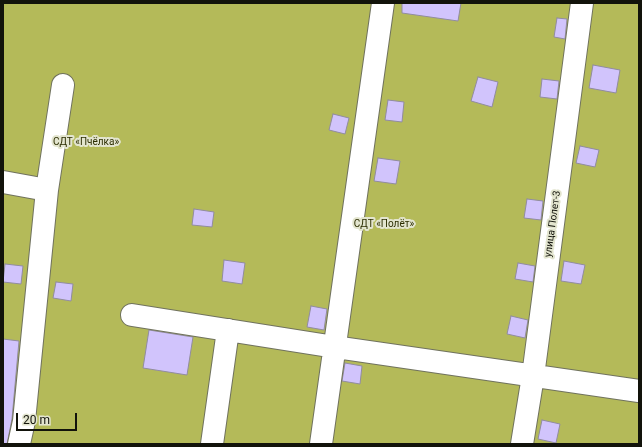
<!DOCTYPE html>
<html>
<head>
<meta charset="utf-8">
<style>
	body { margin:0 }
	#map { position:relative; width:642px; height:447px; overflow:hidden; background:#e3e5cf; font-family:Roboto,sans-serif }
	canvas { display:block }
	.frame { position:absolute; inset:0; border:4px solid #12130b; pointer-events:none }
	.scale { position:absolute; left:16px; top:413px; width:61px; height:18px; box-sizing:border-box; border:2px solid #12130b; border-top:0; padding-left:5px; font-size:12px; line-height:14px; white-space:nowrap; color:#12130b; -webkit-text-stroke:3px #e3e5cf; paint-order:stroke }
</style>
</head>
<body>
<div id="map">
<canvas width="642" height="447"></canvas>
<div class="frame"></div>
<div class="scale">20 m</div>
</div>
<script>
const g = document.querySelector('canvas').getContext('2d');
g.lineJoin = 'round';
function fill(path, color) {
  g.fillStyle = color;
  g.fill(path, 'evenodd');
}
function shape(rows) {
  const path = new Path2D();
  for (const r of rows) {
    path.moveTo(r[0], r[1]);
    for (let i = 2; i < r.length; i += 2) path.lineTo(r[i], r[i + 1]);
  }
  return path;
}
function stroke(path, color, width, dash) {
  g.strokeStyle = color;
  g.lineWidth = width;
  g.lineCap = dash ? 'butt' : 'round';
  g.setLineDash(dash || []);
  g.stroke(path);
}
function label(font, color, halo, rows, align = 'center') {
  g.font = font + ' Roboto,sans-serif';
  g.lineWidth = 4;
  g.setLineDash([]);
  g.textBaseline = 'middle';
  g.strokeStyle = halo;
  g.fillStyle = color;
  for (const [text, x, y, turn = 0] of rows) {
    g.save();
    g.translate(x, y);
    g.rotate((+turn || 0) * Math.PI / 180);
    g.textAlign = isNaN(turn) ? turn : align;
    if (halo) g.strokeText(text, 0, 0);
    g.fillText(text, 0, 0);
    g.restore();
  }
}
fill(shape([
	[3,3,639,3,639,444,3,444]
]), '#b4ba59');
const building = shape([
	[402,3,461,3,458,21,402,13,402,3],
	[557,18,567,19,565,39,554,37,557,18],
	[593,65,620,70,616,93,589,88,593,65],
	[478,77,498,82,492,107,471,101,478,77],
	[542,79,559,81,557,99,540,97,542,79],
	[388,100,404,102,402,122,385,120,388,100],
	[333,114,349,118,345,134,329,130,333,114],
	[580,146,599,150,595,167,576,163,580,146],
	[378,158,400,161,396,184,374,181,378,158],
	[527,199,543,201,541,220,524,218,527,199],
	[194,209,214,212,212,227,192,225,194,209],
	[224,260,245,263,242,284,222,281,224,260],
	[564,261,585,265,581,284,561,281,564,261],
	[518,263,535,266,533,282,515,279,518,263],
	[5,264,23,266,21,284,3,282,5,264],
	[56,282,73,284,71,301,53,298,56,282],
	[311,306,327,309,324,330,307,327,311,306],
	[511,316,528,320,525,338,507,334,511,316],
	[149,330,193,337,187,375,143,368,149,330],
	[3,339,19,341,12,419,7,444,3,444,3,339],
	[345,363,362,366,360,384,342,381,345,363],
	[542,420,560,424,556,443,538,439,542,420]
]);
fill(building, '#d1c4fc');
stroke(building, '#918ca0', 1);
const minor = shape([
	[3,182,47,190],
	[132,315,335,347,639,391],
	[19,444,24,421,47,190,63,85],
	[212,444,228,330],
	[321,444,383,3],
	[522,444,533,376,582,3]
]);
stroke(minor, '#70725e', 24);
stroke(minor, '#fff', 22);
label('10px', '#2b2d00', '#e3e5cf', [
	["СДТ «Пчёлка»",86,142],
	["СДТ «Полёт»",384,224]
]);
label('10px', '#12130b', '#e3e5cf', [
	["улица Полет-3",553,224,-82]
]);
</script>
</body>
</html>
